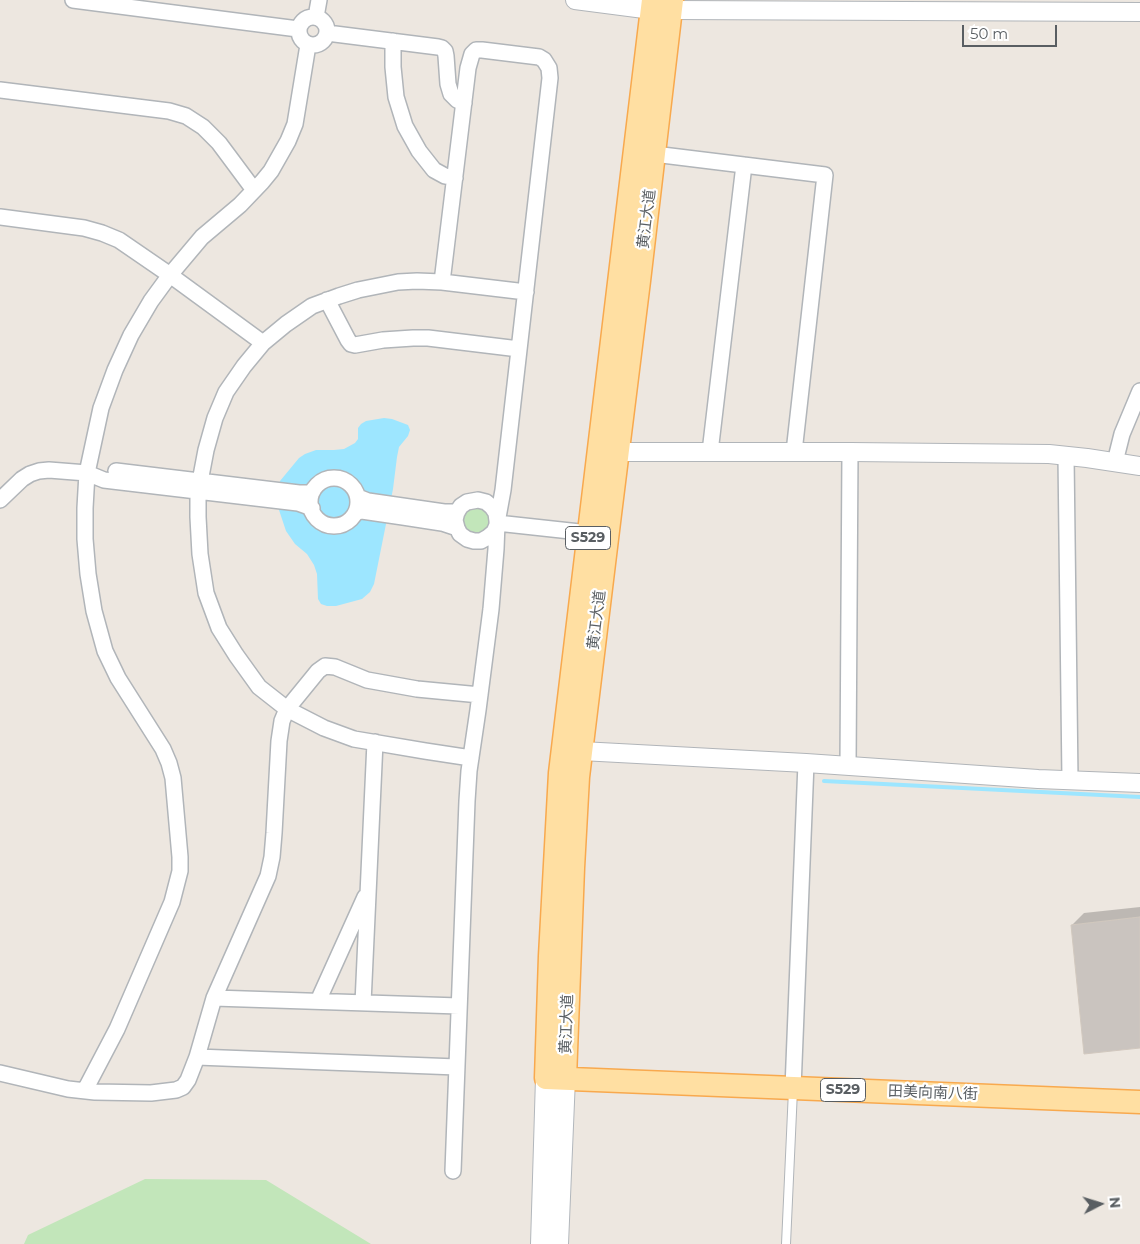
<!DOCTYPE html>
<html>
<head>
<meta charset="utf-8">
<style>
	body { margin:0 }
	#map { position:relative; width:1140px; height:1244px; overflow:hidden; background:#ede7e0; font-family:Montserrat,sans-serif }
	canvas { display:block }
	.north { position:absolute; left:1075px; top:1179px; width:50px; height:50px; -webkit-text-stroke:4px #fff; paint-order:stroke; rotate:85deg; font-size:14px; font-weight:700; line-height:20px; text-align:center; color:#595e62 }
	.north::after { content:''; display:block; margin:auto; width:18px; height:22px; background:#595e62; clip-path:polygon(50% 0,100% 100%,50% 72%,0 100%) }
	.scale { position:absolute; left:962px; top:25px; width:95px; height:22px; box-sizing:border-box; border:2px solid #595e62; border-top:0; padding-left:6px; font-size:15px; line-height:18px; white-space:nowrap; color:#595e62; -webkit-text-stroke:4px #fff; paint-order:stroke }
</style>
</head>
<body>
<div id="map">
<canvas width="1140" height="1244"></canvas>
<div class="north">N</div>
<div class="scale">50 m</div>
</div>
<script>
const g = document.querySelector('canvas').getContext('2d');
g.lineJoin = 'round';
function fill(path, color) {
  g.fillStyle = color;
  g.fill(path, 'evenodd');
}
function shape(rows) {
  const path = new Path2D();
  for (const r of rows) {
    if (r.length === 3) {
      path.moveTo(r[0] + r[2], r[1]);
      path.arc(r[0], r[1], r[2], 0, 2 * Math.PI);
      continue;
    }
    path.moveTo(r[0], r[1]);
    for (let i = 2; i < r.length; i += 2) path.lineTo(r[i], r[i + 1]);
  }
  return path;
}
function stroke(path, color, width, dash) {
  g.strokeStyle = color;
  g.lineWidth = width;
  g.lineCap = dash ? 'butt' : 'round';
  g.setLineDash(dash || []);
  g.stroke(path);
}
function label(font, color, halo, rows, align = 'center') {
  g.font = font + ' Montserrat,"Noto Sans SC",sans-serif';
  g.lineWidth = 4.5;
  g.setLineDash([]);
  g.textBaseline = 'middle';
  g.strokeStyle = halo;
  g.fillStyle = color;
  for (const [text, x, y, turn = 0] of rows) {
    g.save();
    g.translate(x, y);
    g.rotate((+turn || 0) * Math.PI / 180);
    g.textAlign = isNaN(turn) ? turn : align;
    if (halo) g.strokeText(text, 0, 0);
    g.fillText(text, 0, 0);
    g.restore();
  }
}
fill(shape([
	[478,505,490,514,490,525,483,534,472,535,461,525,464,511],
	[145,1179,266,1180,371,1244,24,1244,28,1235]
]), '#c2e6ba');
fill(shape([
	[384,418,392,419,408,425,410,430,408,436,399,447,397,457,393,489,374,584,370,592,362,599,336,606,327,606,321,604,318,599,317,574,314,565,307,554,295,544,286,531,278,507,278,493,280,481,299,458,305,454,316,450,334,450,344,449,355,443,358,439,358,428,361,424,366,421]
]), '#9de6ff');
fill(shape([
	[1140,907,1140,1047,1072,925,1084,913]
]), '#0003');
stroke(shape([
	[824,781,1140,797]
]), '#9de6ff', 4);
const building = shape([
	[1140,917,1140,1048,1084,1054,1071,925,1140,917]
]);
fill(building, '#cac4bf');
stroke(building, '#d1c8be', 1);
const service = shape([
	[786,1244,793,1090]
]);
const minor = shape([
	[73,0,298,29],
	[313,31,14],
	[316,17,319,0],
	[327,33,438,47,442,48,445,51,446,56,448,84,451,94,457,100,464,103],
	[393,41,393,67,396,97,405,126,419,151,434,170,445,176,455,178],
	[0,90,169,111,186,116,203,127,219,143,254,190],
	[654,154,825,175,794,452],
	[0,217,84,228,102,233,119,240,170,275,263,343],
	[442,282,468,68,472,54,476,50,482,50,539,57,544,60,549,68,550,78,503,490,497,523,496,549,491,609,478,710,469,771,467,801,453,1171],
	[327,300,348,340,351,344,355,345,383,340,413,338,428,338,519,349],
	[710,452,744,165],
	[1066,456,1070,780],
	[1115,462,1122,434,1140,391],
	[116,471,299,493,309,493,313,491],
	[334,502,24],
	[358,497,368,501,444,512,453,512,458,511],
	[0,500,22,479,30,474,39,471,49,470,87,473,104,480,298,503,312,508],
	[356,512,362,511,403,517,442,523,457,528],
	[497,523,598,534],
	[497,525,494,532,488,537,481,541,474,541,467,539,460,534,457,528,455,520,457,512,461,506,467,502,478,500,486,502,492,507,496,513,497,521],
	[471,758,425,751,354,739,324,728,287,709,259,687,236,655,219,628,206,593,200,554,198,517,198,492,206,450,215,418,226,392,244,366,263,343,286,324,312,306,339,296,358,290,398,282,417,281,442,282,526,292],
	[848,766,850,452],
	[214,998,459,1006],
	[318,1001,365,897],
	[363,1003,375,742],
	[197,1057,457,1067],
	[0,1073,68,1089,95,1092,151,1093,176,1090,183,1087,188,1080,197,1057,214,998,268,876,272,857,274,833,279,741,282,721,287,709,318,671,325,666,335,667,367,680,417,689,480,695],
	[793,1088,806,763],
	[85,1090,117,1029,172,902,180,871,180,857,173,778,169,763,163,749,118,678,105,651,94,611,88,574,85,539,85,508,87,473,101,408,115,370,131,335,151,301,170,275,202,237,240,205,262,182,271,171,288,141,295,124,308,45]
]);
const tertiary = shape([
	[575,0,652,10],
	[671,10,1140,12],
	[618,452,850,452,1049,454,1087,458,1140,466],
	[581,751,806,763,1038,779,1140,783]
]);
const secondary = shape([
	[541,1244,546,1078],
	[558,1244,565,1078]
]);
const primary = shape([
	[653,0,560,773,550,956,546,1078,1140,1102],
	[565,1078,573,868,578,777,610,514,639,281,672,0]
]);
stroke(service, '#b1b5b9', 10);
stroke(minor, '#b1b5b9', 18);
stroke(tertiary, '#b1b5b9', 20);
stroke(secondary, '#b2b7bc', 22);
stroke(primary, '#f8a94e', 25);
stroke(service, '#fff', 8);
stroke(minor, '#fff', 15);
stroke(tertiary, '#fff', 18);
stroke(secondary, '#fff', 20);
stroke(primary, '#ffdfa2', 22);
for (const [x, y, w] of [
	[588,538,45],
	[843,1090,45]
]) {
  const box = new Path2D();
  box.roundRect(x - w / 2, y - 11.5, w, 23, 4);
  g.fillStyle = '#fff';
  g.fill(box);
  stroke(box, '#595e62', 1);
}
label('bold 14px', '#595e62', null, [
	["S529",588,538],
	["S529",843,1090]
]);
label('15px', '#595e62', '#fff', [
	["黄江大道",647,219,-83],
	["黄江大道",597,620,-83],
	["黄江大道",567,1024,-88],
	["田美向南八街",933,1093,2]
]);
</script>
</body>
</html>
